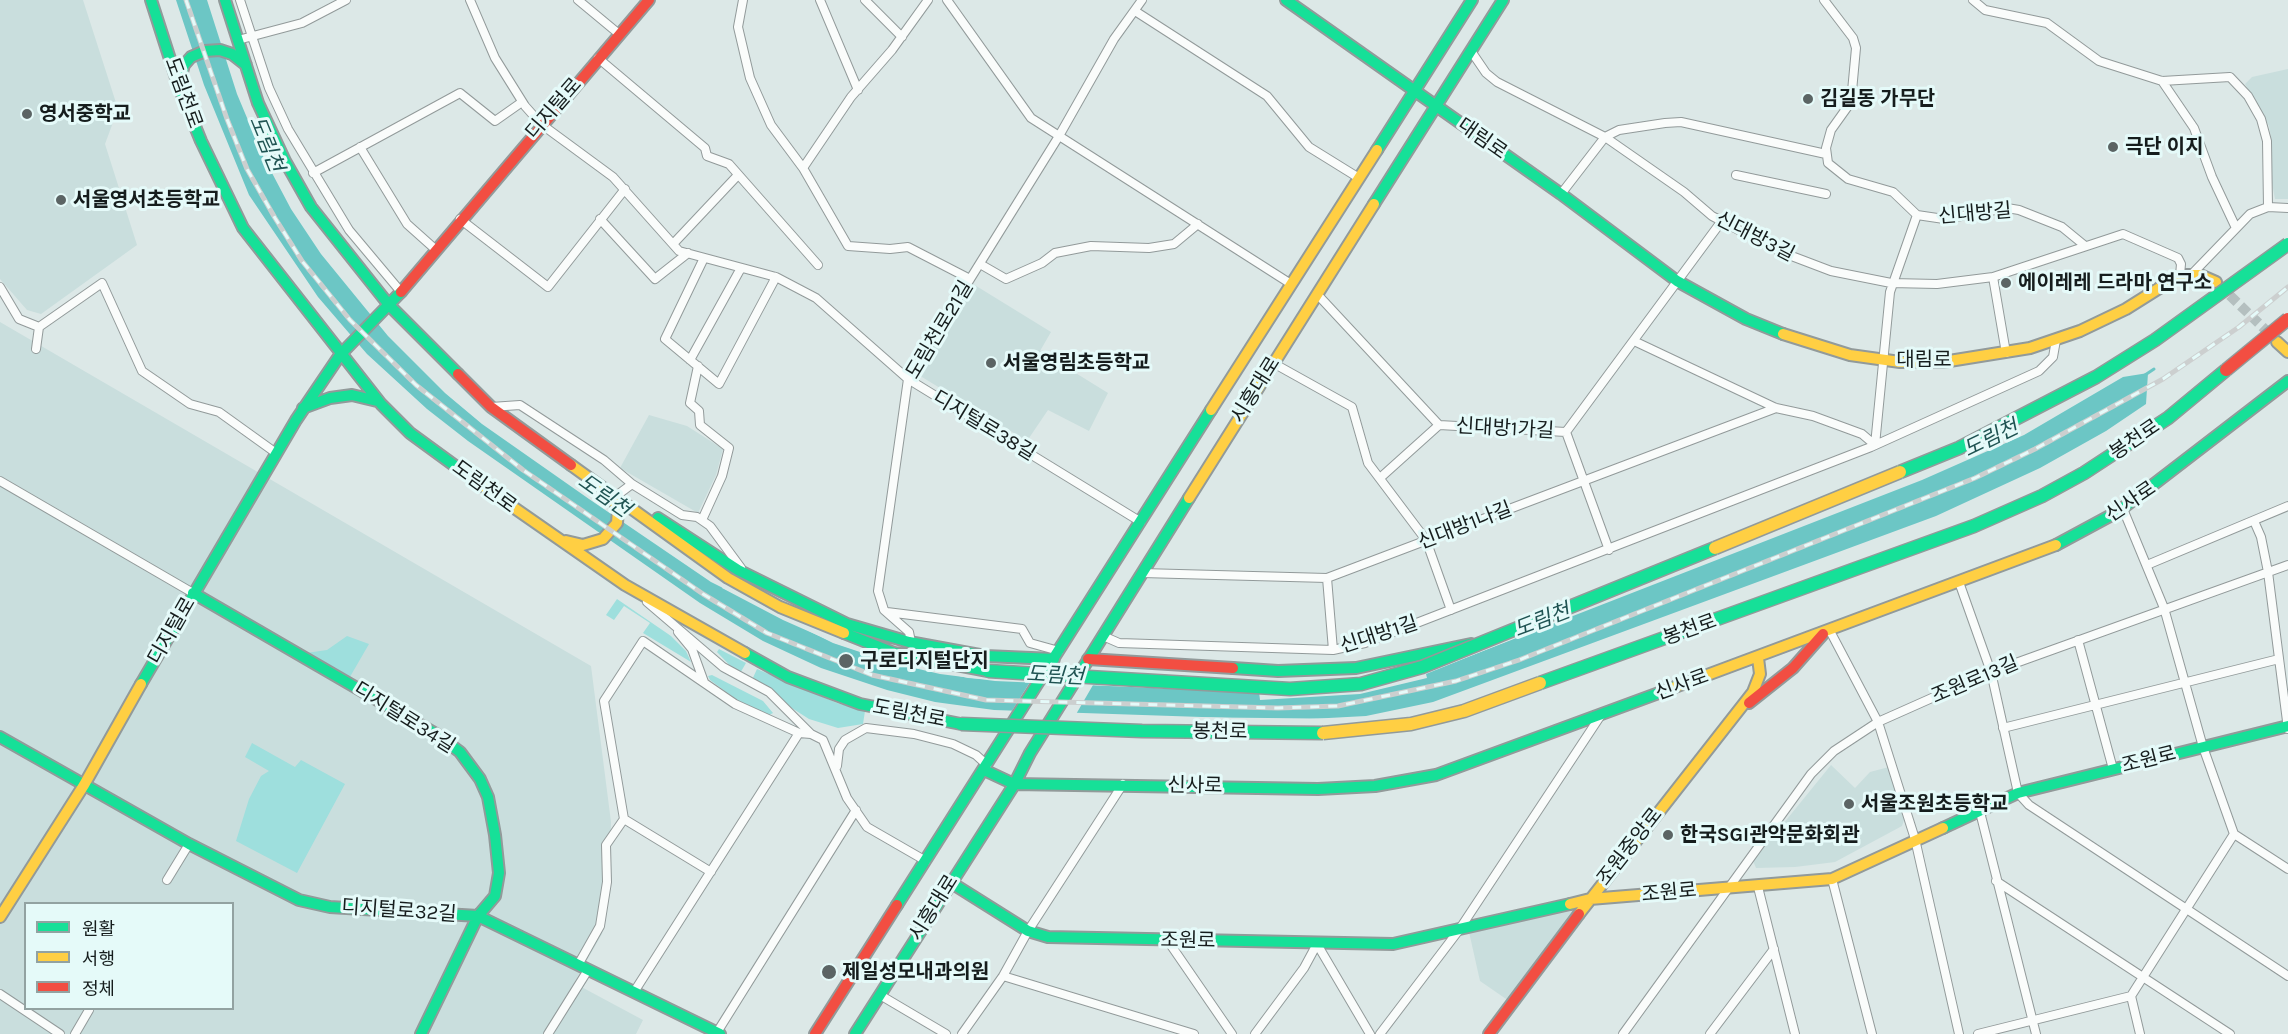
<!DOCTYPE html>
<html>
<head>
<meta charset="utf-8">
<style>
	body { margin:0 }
	#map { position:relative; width:2288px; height:1034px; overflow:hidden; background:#dce8e7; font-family:Karla,"Noto Sans KR",sans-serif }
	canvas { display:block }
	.legend { position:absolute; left:24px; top:902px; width:210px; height:108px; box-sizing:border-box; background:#e5faf9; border:2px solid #92a2a1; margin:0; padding:8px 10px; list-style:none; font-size:18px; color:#161d1d }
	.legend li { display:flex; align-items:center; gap:12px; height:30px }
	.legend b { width:30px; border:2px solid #92a2a1 }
</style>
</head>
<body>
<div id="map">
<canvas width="2288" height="1034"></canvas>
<ul class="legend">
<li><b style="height:8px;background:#16e098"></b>원활</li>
<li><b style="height:8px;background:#ffcf43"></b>서행</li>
<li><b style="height:8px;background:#f24e42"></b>정체</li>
</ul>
</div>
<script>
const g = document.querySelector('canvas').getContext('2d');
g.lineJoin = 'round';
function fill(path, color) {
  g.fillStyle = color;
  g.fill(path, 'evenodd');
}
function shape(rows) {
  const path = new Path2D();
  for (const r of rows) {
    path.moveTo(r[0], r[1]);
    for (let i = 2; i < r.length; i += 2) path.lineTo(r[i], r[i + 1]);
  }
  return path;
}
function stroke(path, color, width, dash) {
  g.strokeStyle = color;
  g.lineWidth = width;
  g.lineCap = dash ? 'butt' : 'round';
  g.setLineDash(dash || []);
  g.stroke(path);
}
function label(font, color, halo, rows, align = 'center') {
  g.font = font + ' Karla,"Noto Sans KR",sans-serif';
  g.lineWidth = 6;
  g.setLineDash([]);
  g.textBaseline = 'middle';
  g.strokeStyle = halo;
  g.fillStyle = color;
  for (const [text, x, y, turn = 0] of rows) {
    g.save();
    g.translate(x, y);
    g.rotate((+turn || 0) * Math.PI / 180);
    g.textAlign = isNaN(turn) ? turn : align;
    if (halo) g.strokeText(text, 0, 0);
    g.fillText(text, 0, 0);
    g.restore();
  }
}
fill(shape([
	[0,0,83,0,118,109,105,144,137,245,41,314,27,310,0,279],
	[2288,69,2288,199,2275,199,2271,178,2272,144,2269,126,2245,84,2252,77],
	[973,284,1051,332,1040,351,1108,393,1089,431,1048,410,1027,441,917,374],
	[0,322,591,666,611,822,610,883,602,934,574,983,643,1020,636,1034,0,1034],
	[26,904,232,904,232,1008,26,1008],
	[649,415,687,426,723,449,716,475,698,513,620,468],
	[1831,765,1855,788,1870,772,1889,767,1904,820,1902,826,1835,862,1795,867,1756,868,1753,861],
	[1584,903,1509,1001,1480,981,1469,932]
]), '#c9dedd');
fill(shape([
	[617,599,671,636,686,651,691,662,643,633,650,623,624,606,614,620,606,615],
	[347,636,369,644,347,682,299,654,327,650],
	[719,649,746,663,739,675,717,652],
	[757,669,837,703,865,711,863,724,838,728,809,719,751,682],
	[712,675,763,701,773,713,769,715,737,700,710,680,708,676],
	[252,743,295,767,301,760,345,784,297,873,236,841,249,799,261,776,269,771,245,757]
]), '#9edfdd');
fill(shape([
	[176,0,207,0,237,94,263,156,291,209,321,254,388,336,445,393,482,424,589,499,711,582,833,643,893,663,940,674,995,681,1290,694,1424,674,1922,480,2024,435,2123,377,2148,373,2146,404,2106,431,2040,468,1936,516,1433,702,1366,716,1291,720,994,710,935,702,887,690,821,668,763,641,700,603,468,441,427,409,367,354,318,297,249,195,204,85]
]), '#6cc6c5');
fill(shape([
	[1661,579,1426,674,1427,678,1360,694,1260,700,1259,692,1093,685,1075,716,1010,714,1030,682,968,678,884,659,835,643,783,620,722,588,723,586,834,641,894,660,941,671,995,678,1290,691,1423,671],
	[1079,716,1362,719,1291,723]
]), '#dce8e7');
stroke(shape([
	[2145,375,2154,369]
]), '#6cc6c5', 3);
stroke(shape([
	[2219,285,2275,339]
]), '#b4bfbf', 10, [10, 5]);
const street = shape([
	[240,0,269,88,288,129,349,230,401,292],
	[470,0,495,58,525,106,541,124,613,177,679,251,776,277,816,298,908,379,1141,522],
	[578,0,619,34],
	[743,0,738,27,750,78,771,125,803,168,848,246,890,249,908,247,970,279],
	[820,0,858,90],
	[865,0,902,37],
	[947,0,1031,118,1291,284],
	[1824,0,1853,38,1856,48,1851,102,1831,130,1826,148,1828,163,1848,179,1893,192,1917,215,1944,219,2007,208,2019,210,2062,227,2084,245],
	[1973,0,1985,10,2047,23,2099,61,2162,81,2230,77,2248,96,2261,119,2267,141,2268,207,2288,208],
	[1135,11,1267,96,1309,147,1359,178],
	[238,40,302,23,346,0],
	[1471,51,1486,73,1497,82,1605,137,1684,192,1712,216,1781,252,1831,271,1891,283,1937,284,1993,277,2123,234,2178,258,2181,264,2180,275],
	[598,58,705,148,707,156,729,164,818,265],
	[2162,81,2194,128,2212,177,2236,228],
	[360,147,407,224,435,249],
	[803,168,851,97,892,50,928,0],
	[313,173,460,93,495,121,522,102],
	[1736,175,1826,194],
	[1561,194,1605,137,1619,130,1665,123,1681,122,1826,154],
	[460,219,548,287,625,189],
	[600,219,655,279,688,253],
	[673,244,738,175],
	[704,258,665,339,719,384,776,277],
	[980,264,1006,279,1042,263,1055,253,1091,246,1149,248,1174,244,1198,224],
	[2192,274,2250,214,2268,207],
	[1993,277,2006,353],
	[0,287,19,319,39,327],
	[1317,294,1439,425,1566,432,1721,222],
	[39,327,102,283,142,371,190,404,219,412,276,453],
	[1634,341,1776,408,1813,416,1862,434,1875,445],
	[36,349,39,327],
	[690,360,741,268],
	[1273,363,1352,407,1368,463,1426,540,1451,610],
	[698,366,690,403,699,411,700,425,729,448,722,476,702,520],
	[491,407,520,405,604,460,632,484],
	[1566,432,1609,550],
	[1875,445,1890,292,1917,215],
	[1380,478,1439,425],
	[0,481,193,593],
	[620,493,632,484,682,515,697,517,710,526,741,568],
	[2123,509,2164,608,2203,747,2234,834,2288,869],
	[2254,521,2261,537,2268,572,2288,729],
	[2147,565,2288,506],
	[1142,573,1327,578,1776,408],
	[1327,578,1333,650],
	[1959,582,1991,672,2018,793,2029,805,2288,976],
	[647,602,723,667,769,692,811,734],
	[887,612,1022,629,1030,643,1059,651],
	[1830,631,1878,722,1915,839,1959,1034],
	[678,632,692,649,704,682],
	[1103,636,1119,643,1333,650,1365,643,1871,447,2039,371,2053,357,2056,340],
	[2078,640,2113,769],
	[911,642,909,632,884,610,878,591,908,379,1059,136,1114,39,1142,0],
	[2003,728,2279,659],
	[837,766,839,749,845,740,866,728,914,734,953,744,976,755,987,765],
	[1980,812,2036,1034],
	[711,872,624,819,604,701,643,641,735,704,799,733,811,734,823,740,847,798,867,827,926,861],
	[1832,879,1872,1034],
	[167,880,189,844],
	[1996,881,2230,1034],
	[1758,887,1795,1034],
	[1168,941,1232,1034],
	[1317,944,1370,1034],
	[578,965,600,926,607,882,606,845,624,819],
	[1003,976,1194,1034],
	[634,992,799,733],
	[0,994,60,1034],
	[880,995,946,1034],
	[2131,996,2140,1034],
	[75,1034,89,1010],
	[548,1034,588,970],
	[716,1034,856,810],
	[962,1034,1003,976,1028,931,1123,784],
	[1255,1034,1304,968,1317,944],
	[1380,1034,1459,930,1601,715],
	[1623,1034,1811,774,1834,751,1878,722,1988,673,2288,565],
	[1710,1034,1774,949],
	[1978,1034,2131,996,2234,834]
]);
const fast = shape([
	[151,0,179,87,201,141,243,228,381,404,410,433,477,482],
	[225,0,258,103,285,161,311,207,389,305,458,374],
	[1286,0,1561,194,1677,281,1746,319,1783,334],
	[179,83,184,65,191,57,205,51,220,50,232,54,246,65],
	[1377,150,1472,0],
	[1374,204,1503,0],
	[303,408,330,398,352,395,377,401],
	[658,518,738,570,847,624,909,642,985,656,1054,659],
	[2056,545,2119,511,2288,381],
	[193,593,436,734,460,752,480,779,488,797,495,835,499,873,495,896,478,916,421,1034],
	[844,633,894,653,988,671],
	[745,653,788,677,860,704,961,724],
	[1233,668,1278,671,1356,668,1471,644],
	[141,684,296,420,340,355,401,292],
	[0,737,189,844,299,900,330,907,478,916,720,1034],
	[984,770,1014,784,1318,789,1375,786,1436,775,1675,687],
	[1943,828,2018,793,2288,726],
	[950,882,1028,931,1048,937,1393,944,1570,904],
	[897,905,1211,410],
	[855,1034,1014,785,1030,753,1189,498]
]);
const slow = shape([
	[1783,334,1850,355,1900,362,1943,362,2030,348,2080,331,2126,309,2180,275,2200,275,2216,282],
	[2277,342,2288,352],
	[1211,410,1377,150],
	[571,465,728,578,780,607,844,633],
	[477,482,625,585,745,653],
	[1189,498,1374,204],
	[566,541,583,545,603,539,617,523,618,509,610,494],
	[1675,687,2056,545],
	[1570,904,1590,899,1832,879,1943,828],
	[1579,914,1753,692,1760,674,1758,658],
	[0,917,84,785,141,684]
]);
const jam = shape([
	[401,292,649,0],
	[458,374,491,407,571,465],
	[1088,659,1233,668],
	[1749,703,1793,668,1823,634],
	[815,1034,897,905],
	[1489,1034,1579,914]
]);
stroke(street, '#929a9a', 10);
stroke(fast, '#929a9a', 14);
stroke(slow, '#929a9a', 14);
stroke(jam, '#929a9a', 14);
stroke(street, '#fafcfb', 8);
stroke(fast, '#16e098', 10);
stroke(slow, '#ffcf43', 10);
stroke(jam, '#f24e42', 10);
const rail = shape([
	[186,0,227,119,247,169,275,218,302,261,350,320,416,385,523,470,703,594,767,633,872,675,986,700,1278,708,1338,706,1456,681,1519,660,1975,478,2035,449,2163,379,2239,327,2288,287]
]);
stroke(rail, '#cccfcf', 5);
stroke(rail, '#e5faf9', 3, [9]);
const fastBridge = shape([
	[1900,472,1959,448,2096,377,2155,340,2288,244],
	[988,671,1290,689,1361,684,1422,667,1715,548],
	[1540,683,1974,526,2042,496,2084,473,2168,418,2226,370],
	[961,724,1142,731,1323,733]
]);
const slowBridge = shape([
	[1715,548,1900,472],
	[1323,733,1411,724,1464,711,1540,683]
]);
const jamBridge = shape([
	[2226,370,2288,319]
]);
stroke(fastBridge, '#929a9a', 15, []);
stroke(slowBridge, '#929a9a', 15, []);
stroke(jamBridge, '#929a9a', 15, []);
stroke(fastBridge, '#16e098', 12);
stroke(slowBridge, '#ffcf43', 12);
stroke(jamBridge, '#f24e42', 12);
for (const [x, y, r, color] of [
	[1808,99,6,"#5b6464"],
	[27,114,6,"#5b6464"],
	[2113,147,6,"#5b6464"],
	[61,200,6,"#5b6464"],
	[2006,283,6,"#5b6464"],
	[991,363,6,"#5b6464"],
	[846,661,8,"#5b6464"],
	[1849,804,6,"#5b6464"],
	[1668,835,6,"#5b6464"],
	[829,972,8,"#5b6464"]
]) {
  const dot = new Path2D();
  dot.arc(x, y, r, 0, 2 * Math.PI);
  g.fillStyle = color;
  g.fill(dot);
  stroke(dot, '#e5faf9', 2);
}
label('20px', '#161d1d', '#e5faf9', [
	["도림천로",183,93,70],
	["디지털로",554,109,-49],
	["대림로",1482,139,35],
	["신대방길",1975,214,-5],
	["신대방3길",1755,237,27],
	["도림천로21길",940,330,-59],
	["대림로",1924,360],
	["시흥대로",1256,390,-58],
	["디지털로38길",984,426,31],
	["신대방1가길",1505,429,3],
	["봉천로",2135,440,-34],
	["도림천로",484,487,36],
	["신사로",2131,502,-34],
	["신대방1나길",1465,526,-21],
	["봉천로",1690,630,-20],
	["디지털로",172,631,-60],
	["신대방1길",1379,635,-18],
	["조원로13길",1975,680,-23],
	["신사로",1682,685,-20],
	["도림천로",909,714,11],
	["디지털로34길",404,718,32],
	["봉천로",1220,732,1],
	["조원로",2149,760,-14],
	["신사로",1195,786,1],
	["조원중앙로",1630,847,-52],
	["조원로",1669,893,-5],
	["시흥대로",934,908,-58],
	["디지털로32길",399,911,4],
	["조원로",1188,941,1]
]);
label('bold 20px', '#161d1d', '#e5faf9', [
	["김길동 가무단",1820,99],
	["영서중학교",39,114],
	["극단 이지",2125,147],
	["서울영서초등학교",73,200],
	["에이레레 드라마 연구소",2018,283],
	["서울영림초등학교",1003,363],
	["구로디지털단지",860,661],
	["서울조원초등학교",1861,804],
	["한국SGI관악문화회관",1680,835],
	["제일성모내과의원",842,972]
], 'left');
label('italic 21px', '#1f5352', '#e5faf9', [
	["도림천",266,144,68],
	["도림천",1991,439,-26],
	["도림천",604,496,35],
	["도림천",1542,621,-21],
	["도림천",1055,676,3]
]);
</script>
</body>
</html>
